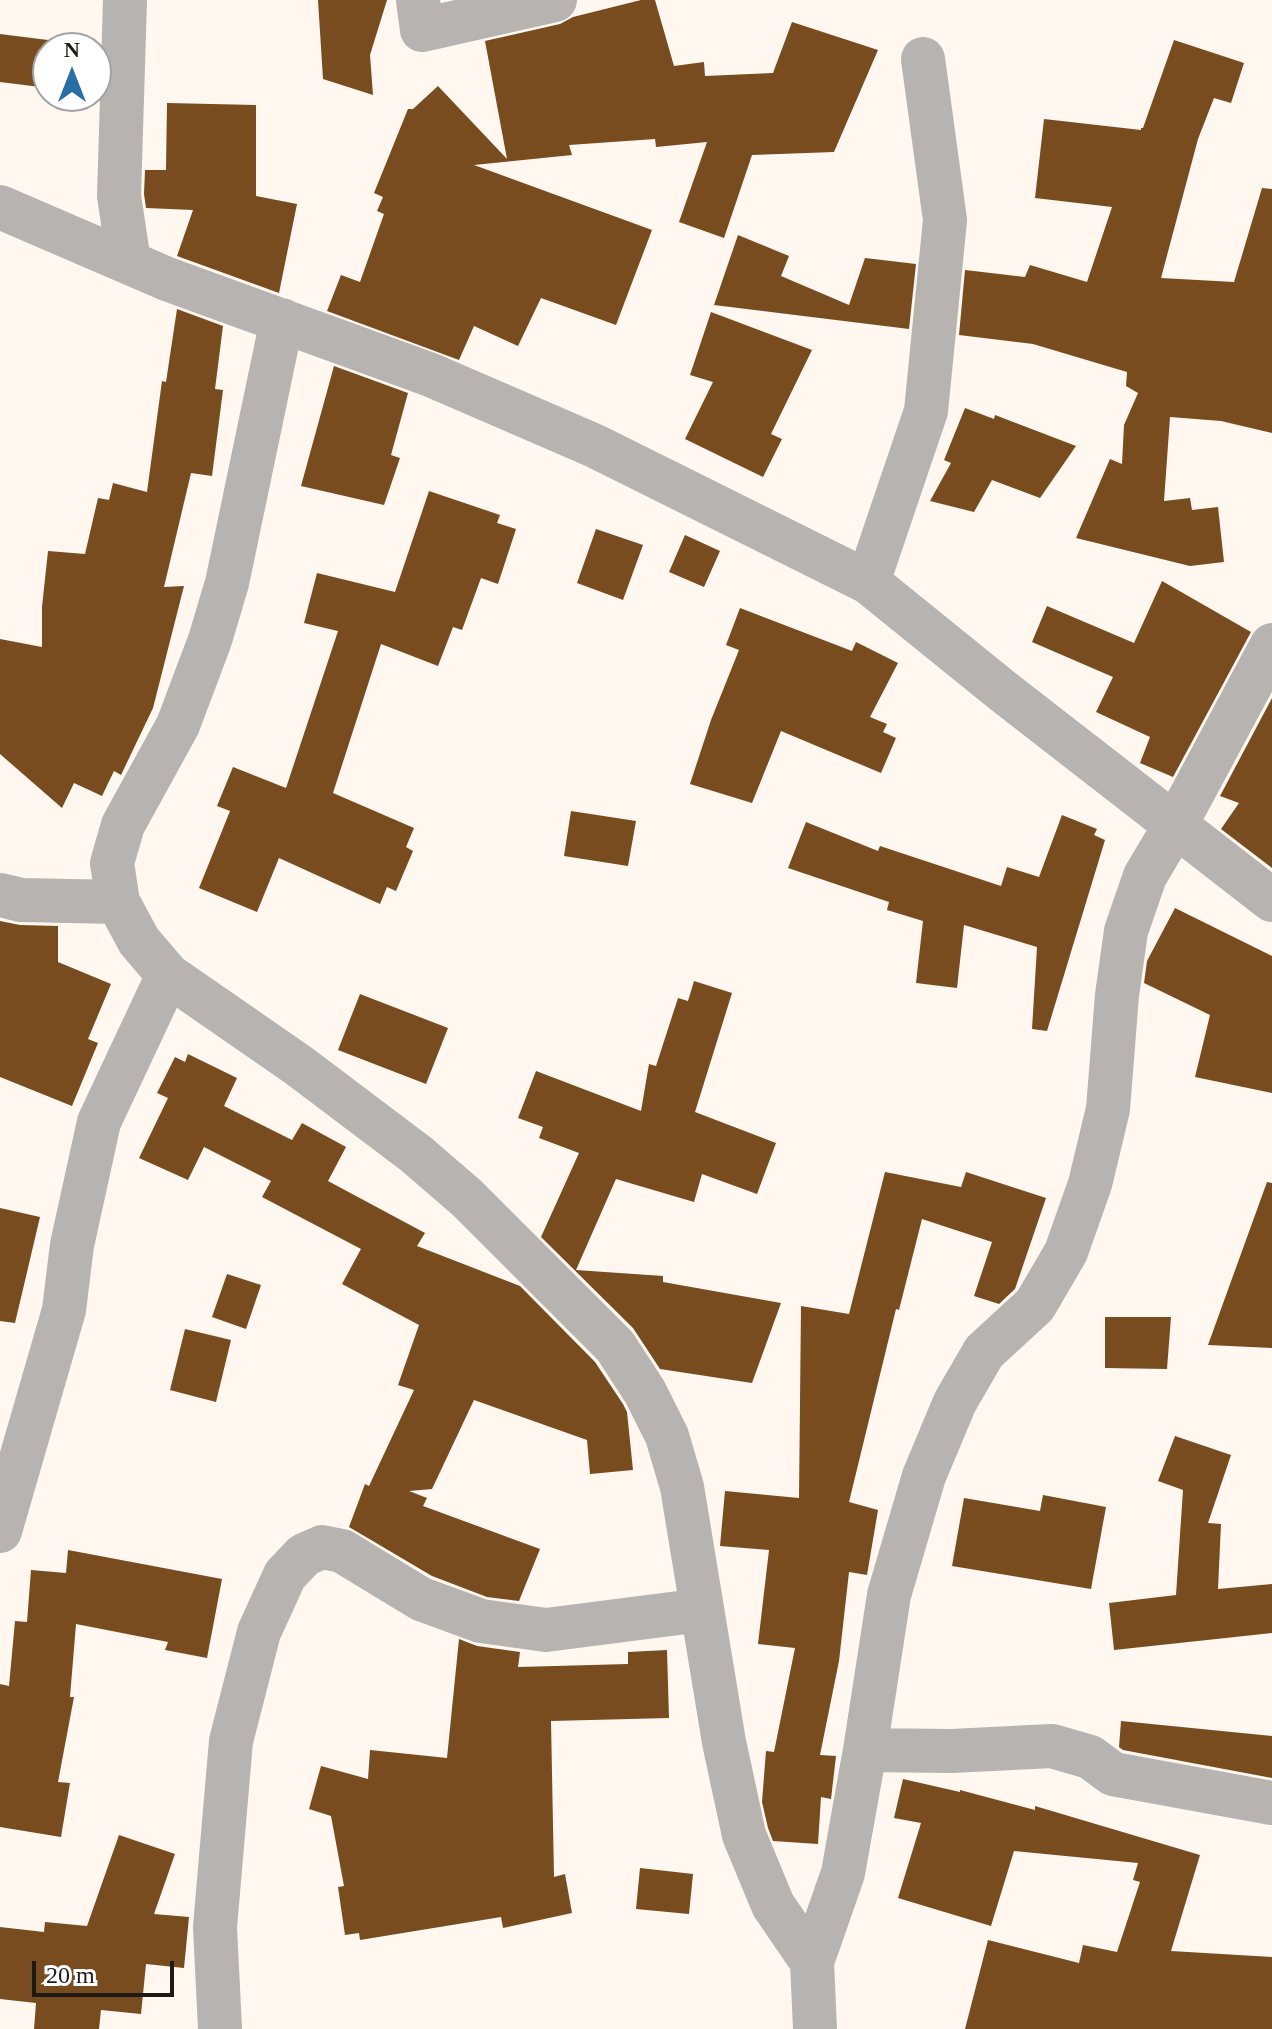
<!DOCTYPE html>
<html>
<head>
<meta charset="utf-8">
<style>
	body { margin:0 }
	#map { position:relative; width:1272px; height:2029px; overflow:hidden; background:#fff7f0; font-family:"Times New Roman",serif }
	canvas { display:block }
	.north { position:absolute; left:32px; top:32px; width:80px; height:80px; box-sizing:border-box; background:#fff; border:2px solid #a4a3a2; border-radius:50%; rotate:0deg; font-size:22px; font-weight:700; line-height:32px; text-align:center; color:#1c1917 }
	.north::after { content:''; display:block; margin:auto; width:28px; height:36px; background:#2870a4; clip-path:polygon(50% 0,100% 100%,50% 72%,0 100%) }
	.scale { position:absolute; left:32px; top:1961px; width:142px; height:36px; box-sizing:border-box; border:4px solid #1c1917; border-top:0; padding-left:10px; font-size:24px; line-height:28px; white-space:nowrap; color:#1c1917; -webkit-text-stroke:6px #fff; paint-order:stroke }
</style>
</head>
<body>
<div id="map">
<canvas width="1272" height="2029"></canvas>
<div class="north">N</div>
<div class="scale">20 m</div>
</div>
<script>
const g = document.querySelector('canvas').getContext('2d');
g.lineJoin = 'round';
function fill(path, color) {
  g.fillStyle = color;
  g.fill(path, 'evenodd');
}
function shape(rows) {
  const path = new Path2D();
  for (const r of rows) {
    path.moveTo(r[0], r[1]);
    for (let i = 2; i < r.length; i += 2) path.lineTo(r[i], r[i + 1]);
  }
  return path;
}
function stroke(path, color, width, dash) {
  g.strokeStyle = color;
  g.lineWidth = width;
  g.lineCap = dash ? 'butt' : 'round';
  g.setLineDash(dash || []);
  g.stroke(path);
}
fill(shape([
	[318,0,387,0,370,55,373,95,323,79],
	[641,0,655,0,674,66,704,62,705,76,773,73,792,22,878,50,834,152,752,155,724,238,679,222,707,142,656,147,655,139,569,145,572,155,474,165,652,230,616,325,541,298,518,346,474,326,459,360,327,311,341,275,360,282,384,214,377,211,383,197,374,193,408,109,413,109,438,86,507,159,485,41,560,24,573,17],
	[0,34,48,40,48,88,0,82],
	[1174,40,1244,63,1231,103,1214,98,1198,139,1161,278,1234,282,1262,188,1272,189,1272,433,1221,421,1170,417,1164,501,1190,498,1192,510,1218,507,1224,562,1190,566,1076,538,1110,459,1122,464,1124,425,1138,393,1126,386,1127,372,1033,344,959,335,965,270,1025,277,1030,265,1087,282,1112,207,1035,198,1044,119,1141,130,1141,128,1143,128],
	[167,103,256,105,256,196,297,204,279,293,177,256,193,210,146,208,144,194,145,170,166,170],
	[738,235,789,256,781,276,849,305,865,258,916,264,909,329,714,305],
	[177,309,223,326,215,389,223,390,212,476,191,473,164,587,184,586,153,708,121,775,114,771,102,796,74,783,62,808,0,754,0,639,42,647,42,607,48,551,85,554,98,498,109,500,113,483,147,492,162,381,166,382],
	[711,312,812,350,771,434,782,439,763,477,685,439,713,382,690,375],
	[334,366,408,393,391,455,400,458,384,505,301,486],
	[965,408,994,419,995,415,1076,446,1040,498,992,480,974,512,930,501,951,463,944,460],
	[429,491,500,515,497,523,516,529,498,584,481,578,462,630,453,627,438,666,381,644,333,793,414,828,406,847,413,851,396,891,387,887,380,904,279,858,257,912,199,888,230,811,217,806,233,767,286,788,338,631,304,623,317,573,395,592],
	[596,529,643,545,623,600,577,583],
	[685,535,720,551,704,587,669,572],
	[1162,581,1251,632,1173,777,1140,763,1150,737,1096,712,1113,677,1032,642,1047,606,1134,643],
	[740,608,852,651,856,642,898,663,870,717,887,724,883,732,896,738,881,773,781,731,752,803,690,784,711,720,739,650,726,645],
	[1272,698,1272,868,1221,829,1239,803,1220,796],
	[571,811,636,821,628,866,564,856],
	[1062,815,1097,829,1094,835,1105,840,1047,1031,1032,1029,1037,947,964,925,957,988,916,983,923,921,887,910,889,902,788,868,806,822,878,851,880,846,1001,886,1007,867,1039,877],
	[1175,908,1272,956,1272,1093,1195,1077,1210,1015,1144,983,1147,961],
	[0,921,20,925,58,926,58,962,111,984,88,1039,98,1043,72,1106,0,1077],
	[694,981,732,993,695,1112,776,1143,757,1194,702,1174,694,1202,616,1179,576,1270,663,1276,663,1282,781,1303,752,1383,660,1369,633,1328,541,1237,579,1153,539,1138,543,1127,518,1118,536,1071,641,1111,649,1064,656,1066,678,998,688,1001],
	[360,994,448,1028,426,1084,338,1050],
	[188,1054,237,1078,224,1106,292,1140,302,1123,346,1147,328,1181,425,1233,417,1246,520,1286,595,1362,623,1404,627,1412,633,1470,590,1474,587,1440,474,1400,432,1489,409,1491,427,1498,423,1506,540,1549,519,1601,487,1597,432,1576,349,1527,365,1484,369,1486,414,1390,398,1385,419,1325,342,1284,361,1249,262,1197,271,1181,204,1147,188,1180,139,1158,168,1098,157,1093,175,1057,185,1062],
	[885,1172,961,1187,966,1172,1046,1198,1015,1289,999,1304,974,1296,992,1242,922,1219,899,1310,896,1309,849,1502,878,1510,867,1575,849,1572,839,1661,820,1755,836,1756,831,1799,821,1797,818,1844,773,1841,768,1828,762,1802,766,1751,774,1752,795,1648,758,1644,769,1550,720,1546,725,1491,799,1498,801,1306,849,1314],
	[1267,1182,1272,1183,1272,1348,1208,1345],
	[0,1208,40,1217,15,1323,0,1321],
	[227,1274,261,1285,246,1329,212,1317],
	[1105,1317,1171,1317,1167,1369,1105,1368],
	[185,1329,231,1340,216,1402,170,1390],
	[1175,1436,1231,1455,1208,1523,1221,1524,1218,1589,1272,1584,1272,1633,1114,1650,1109,1603,1176,1595,1183,1490,1158,1481],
	[1043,1495,1106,1507,1091,1589,952,1566,964,1498,1040,1511],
	[68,1550,222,1579,207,1658,165,1650,168,1642,76,1624,70,1697,74,1697,58,1782,70,1783,61,1837,0,1827,0,1684,9,1686,15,1621,27,1622,31,1570,66,1573],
	[459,1639,477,1646,520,1652,518,1667,628,1664,628,1652,667,1650,669,1718,551,1721,554,1877,565,1874,572,1913,503,1928,501,1917,360,1940,359,1933,345,1935,338,1887,344,1886,331,1816,309,1809,321,1766,368,1779,370,1750,447,1758],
	[1121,1721,1272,1736,1272,1778,1123,1750,1119,1747],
	[903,1779,960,1792,960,1790,1035,1810,1035,1806,1200,1855,1171,1951,1272,1957,1272,2029,965,2029,988,1940,1079,1963,1083,1945,1117,1952,1140,1882,1133,1880,1138,1863,1014,1851,991,1926,898,1898,921,1823,894,1818],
	[119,1835,175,1854,154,1914,189,1917,184,1968,146,1964,141,2014,101,2010,99,2029,34,2029,36,2003,0,1999,0,1927,44,1932,45,1922,87,1926],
	[640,1868,693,1874,689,1914,636,1909]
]), '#784c1e');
stroke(shape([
	[125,0,119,196,129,262],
	[418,0,422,30,555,0],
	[0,207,167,279,431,375,595,446,868,582,1004,692,1272,900],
	[282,320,227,583,210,640,178,725,123,825,112,863,118,902,139,941,168,975,298,1065,416,1154,467,1198,615,1346,645,1392,667,1436,682,1487,724,1742,744,1835,773,1905,812,1962],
	[868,582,926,411,945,220,923,59],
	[0,895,21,900,118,902],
	[0,1531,64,1310,72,1245,99,1122,168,975],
	[865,1750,952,1751,1052,1746,1090,1757,1113,1774,1272,1803],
	[220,2029,215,1927,231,1741,259,1632,285,1575,304,1555,322,1547,342,1551,421,1599,481,1621,546,1630,702,1610],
	[815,2029,812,1962,843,1873,865,1750,889,1595,924,1476,955,1402,984,1352,1035,1305,1066,1252,1090,1184,1108,1109,1117,995,1126,931,1145,876,1176,824,1272,645]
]), '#b6b3b0', 44);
</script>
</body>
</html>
